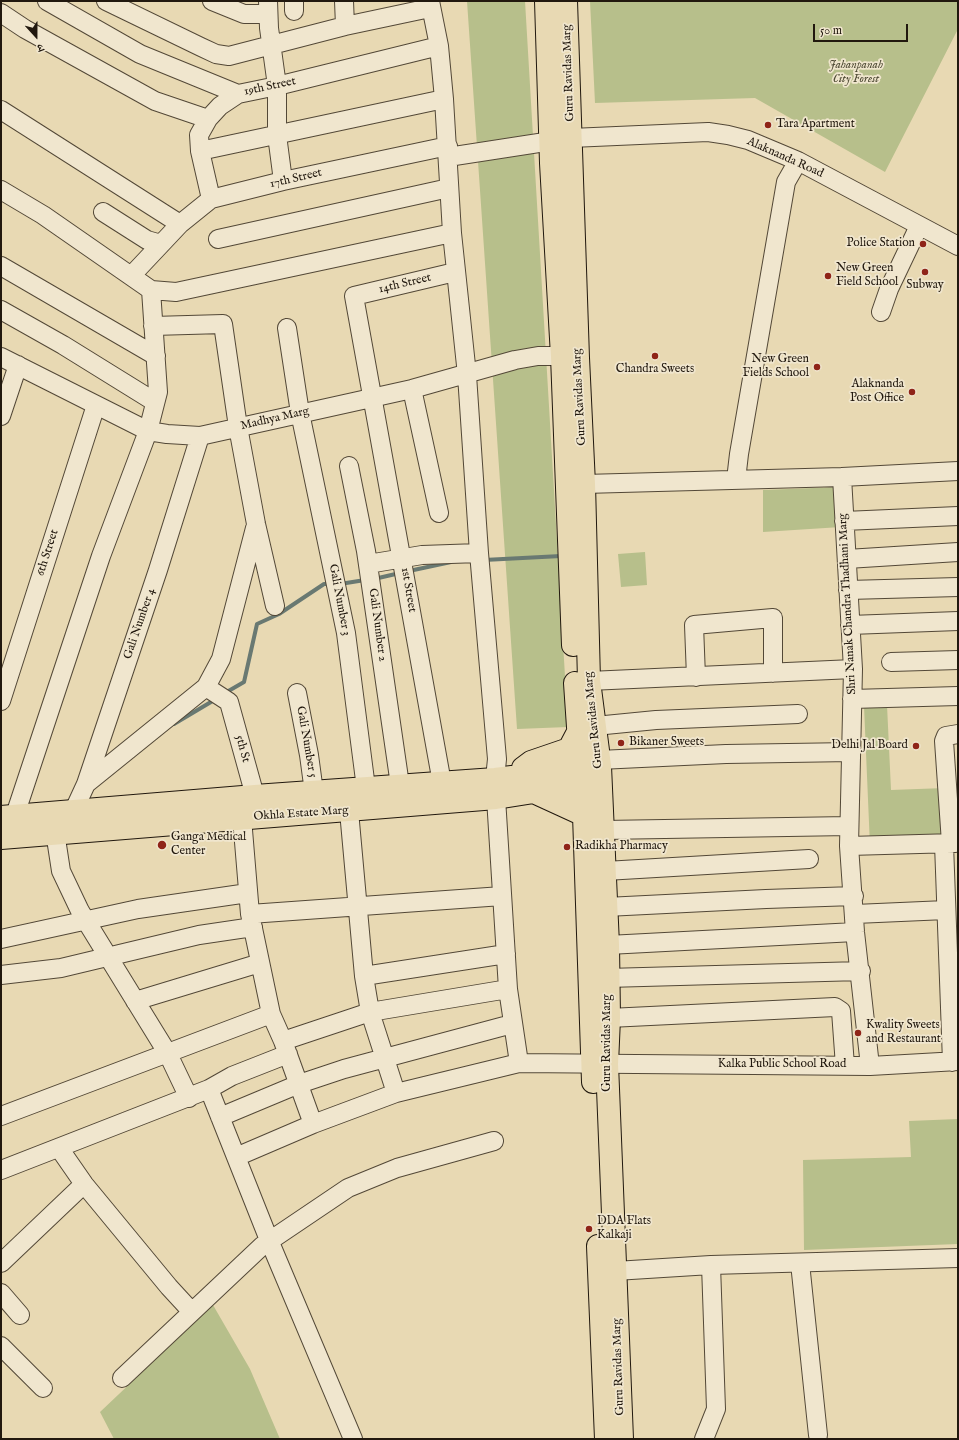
<!DOCTYPE html>
<html>
<head>
<meta charset="utf-8">
<style>
	body { margin:0 }
	#map { position:relative; width:959px; height:1440px; overflow:hidden; background:#e8d9b3; font-family:"IM FELL English","Noto Serif Devanagari",serif }
	canvas { display:block }
	.frame { position:absolute; inset:0; border:2px solid #21180e; pointer-events:none }
	.north { position:absolute; left:16px; top:16px; width:40px; height:40px; -webkit-text-stroke:3px #f0e6ce; paint-order:stroke; rotate:159deg; font-size:11px; font-weight:700; line-height:16px; text-align:center; color:#21180e }
	.north::after { content:''; display:block; margin:auto; width:14px; height:18px; background:#21180e; clip-path:polygon(50% 0,100% 100%,50% 72%,0 100%) }
	.scale { position:absolute; left:813px; top:24px; width:95px; height:18px; box-sizing:border-box; border:2px solid #21180e; border-top:0; padding-left:5px; font-size:12px; line-height:14px; white-space:nowrap; color:#21180e; -webkit-text-stroke:3px #f0e6ce; paint-order:stroke }
</style>
</head>
<body>
<div id="map">
<canvas width="959" height="1440"></canvas>
<div class="frame"></div>
<div class="north">उ</div>
<div class="scale">50 m</div>
</div>
<script>
const g = document.querySelector('canvas').getContext('2d');
g.lineJoin = 'round';
function fill(path, color) {
  g.fillStyle = color;
  g.fill(path, 'evenodd');
}
function shape(rows) {
  const path = new Path2D();
  for (const r of rows) {
    path.moveTo(r[0], r[1]);
    for (let i = 2; i < r.length; i += 2) path.lineTo(r[i], r[i + 1]);
  }
  return path;
}
function stroke(path, color, width, dash) {
  g.strokeStyle = color;
  g.lineWidth = width;
  g.lineCap = dash ? 'butt' : 'round';
  g.setLineDash(dash || []);
  g.stroke(path);
}
function label(font, color, halo, rows, align = 'center') {
  g.font = font + ' "IM FELL English",serif';
  g.lineWidth = 3.5;
  g.setLineDash([]);
  g.textBaseline = 'middle';
  g.strokeStyle = halo;
  g.fillStyle = color;
  for (const [text, x, y, turn = 0] of rows) {
    g.save();
    g.translate(x, y);
    g.rotate((+turn || 0) * Math.PI / 180);
    g.textAlign = isNaN(turn) ? turn : align;
    if (halo) g.strokeText(text, 0, 0);
    g.fillText(text, 0, 0);
    g.restore();
  }
}
fill(shape([
	[467,1,525,1,568,727,517,729],
	[590,1,958,1,958,29,885,172,755,98,595,103],
	[839,487,841,527,763,532,763,490],
	[645,552,647,585,621,587,618,554],
	[887,705,891,790,945,788,948,843,870,846,864,706],
	[958,1119,958,1244,804,1250,803,1160,911,1157,909,1121],
	[213,1305,250,1369,280,1439,114,1439,100,1412]
]), '#b7bf8b');
stroke(shape([
	[484,560,561,556],
	[409,571,451,562],
	[374,579,400,573],
	[340,584,365,580],
	[225,693,244,682,257,624,279,614,324,584,332,584],
	[174,724,216,699]
]), '#697972', 4);
const minor = shape([
	[47,1,140,54,238,94,277,86,439,46],
	[106,1,201,47,216,54,229,56,345,26,430,8],
	[212,1,244,14,268,14],
	[268,1,269,28,277,86,277,135,283,181],
	[294,1,294,11],
	[344,1,345,26],
	[430,1,439,46,444,99,452,233,467,375,479,553,497,759,495,779],
	[1,13,25,29,155,101,208,119],
	[1,110,180,224],
	[200,151,444,99],
	[448,157,571,138,708,132,728,135,748,140,798,161,958,246],
	[1,190,43,215,151,290,176,292,452,233],
	[211,199,200,151,199,135,208,119,220,106,238,94],
	[103,212,147,240,161,244],
	[218,239,449,188],
	[1,266,156,356],
	[131,276,180,224,211,199,283,181,448,146],
	[1,310,63,345,155,402],
	[881,312,889,289,919,226],
	[153,326,223,324,238,427,256,524,275,606],
	[287,328,300,413,346,633,366,788],
	[1,357,148,431,167,434,200,436,412,389,515,360,538,356,562,356],
	[412,389,439,513],
	[1,416,18,365],
	[349,466,366,551,400,785],
	[842,477,853,669,849,846,855,932,870,1066],
	[736,480,739,454,786,182,798,161],
	[584,484,842,477,958,471],
	[844,521,958,516],
	[847,559,958,552],
	[368,564,422,555,479,553],
	[848,590,958,587],
	[850,625,958,621],
	[891,662,958,660],
	[696,677,694,625,773,618,773,673],
	[589,681,853,669],
	[206,687,229,702,255,796],
	[297,693,309,755,314,792],
	[852,699,958,696],
	[1,701,96,405],
	[595,726,656,720,798,714],
	[599,760,726,754,851,752],
	[442,783,354,296,455,272],
	[86,784,206,687,221,659,255,528],
	[496,798,508,989,519,1063],
	[74,810,86,784,158,570,200,436],
	[349,811,364,976,370,1012,396,1093],
	[15,815,101,556,148,431,158,392,151,290],
	[242,818,250,914,271,1014,283,1041,313,1124,396,1093,519,1063,870,1066,958,1061],
	[603,830,849,826],
	[55,832,61,871,80,911,168,1054,189,1098],
	[951,843,944,741,946,736,958,734],
	[944,844,952,1062],
	[849,846,955,843],
	[605,871,809,859],
	[606,907,766,899,854,896],
	[250,914,502,896],
	[855,914,946,910],
	[1,939,138,909,248,893],
	[608,945,855,932],
	[1,975,61,968,199,935,253,927],
	[364,976,506,954],
	[607,978,861,971],
	[135,1001,260,963],
	[609,1018,835,1007,841,1011,845,1066],
	[283,1041,370,1012,508,989],
	[209,1089,232,1076,288,1054],
	[1,1116,271,1014],
	[220,1117,299,1084,344,1069,512,1024],
	[59,1148,84,1184,169,1287,192,1312],
	[236,1157,313,1124],
	[1,1170,209,1089,269,1240,353,1439],
	[1,1263,84,1184],
	[800,1263,818,1435],
	[615,1271,711,1265,958,1258],
	[1,1293,20,1315],
	[1,1346,43,1388],
	[122,1378,262,1246,348,1188,397,1168,494,1141],
	[704,1439,716,1409,711,1265]
]);
const major = shape([
	[546,1,551,163,562,356,573,645],
	[566,1,578,358,584,484,589,681,600,766,608,945,609,1018,607,1064,622,1439],
	[575,683,584,815,593,1082],
	[523,768,531,762,569,749,579,730],
	[536,793,584,815],
	[1,817,255,796,495,779,596,767],
	[1,838,496,798,597,782],
	[598,1246,606,1439]
]);
stroke(minor, '#534837', 20);
stroke(major, '#21180e', 24);
stroke(minor, '#f0e6ce', 18);
stroke(major, '#e8d9b3', 22);
for (const [x, y, r, color] of [
	[768,125,4,"#8f2418"],
	[923,244,4,"#8f2418"],
	[925,272,4,"#8f2418"],
	[828,276,4,"#8f2418"],
	[655,356,4,"#8f2418"],
	[817,367,4,"#8f2418"],
	[912,392,4,"#8f2418"],
	[621,743,4,"#8f2418"],
	[916,746,4,"#8f2418"],
	[162,845,5,"#8f2418"],
	[567,847,4,"#8f2418"],
	[858,1033,4,"#8f2418"],
	[589,1229,4,"#8f2418"]
]) {
  const dot = new Path2D();
  dot.arc(x, y, r, 0, 2 * Math.PI);
  g.fillStyle = color;
  g.fill(dot);
  stroke(dot, '#f0e6ce', 1.5);
}
label('italic 12px', '#4e4a34', '#f0e6ce', [
	["Jahanpanah",856,66],
	["City Forest",856,80]
]);
label('12px', '#21180e', '#f0e6ce', [
	["Guru Ravidas Marg",569,73,-92],
	["19th Street",270,87,-12],
	["Alaknanda Road",785,158,24],
	["17th Street",296,179,-13],
	["14th Street",405,284,-13],
	["Guru Ravidas Marg",580,397,-93],
	["Madhya Marg",275,419,-13],
	["6th Street",48,553,-72],
	["1st Street",408,590,80],
	["Gali Number 3",339,600,79],
	["Shri Nanak Chandra Thadhani Marg",848,604,-93],
	["Gali Number 4",140,624,-71],
	["Gali Number 2",377,625,82],
	["Guru Ravidas Marg",594,720,-96],
	["Gali Number 5",306,742,80],
	["5th St",242,749,75],
	["Okhla Estate Marg",301,814,-4],
	["Guru Ravidas Marg",608,1043,-90],
	["Kalka Public School Road",782,1065],
	["Guru Ravidas Marg",619,1367,-92]
]);
label('12px', '#21180e', '#f0e6ce', [
	["Tara Apartment",776,125],
	["Police Station",915,244,"right"],
	["New Green",836,269],
	["Field School",836,283],
	["Subway",925,286,"center"],
	["New Green",809,360,"right"],
	["Fields School",809,374,"right"],
	["Chandra Sweets",655,370,"center"],
	["Alaknanda",904,385,"right"],
	["Post Office",904,399,"right"],
	["Bikaner Sweets",629,743],
	["Delhi Jal Board",908,746,"right"],
	["Ganga Medical",171,838],
	["Center",171,852],
	["Radikha Pharmacy",575,847],
	["Kwality Sweets",866,1026],
	["and Restaurant",866,1040],
	["DDA Flats",597,1222],
	["Kalkaji",597,1236]
], 'left');
</script>
</body>
</html>
